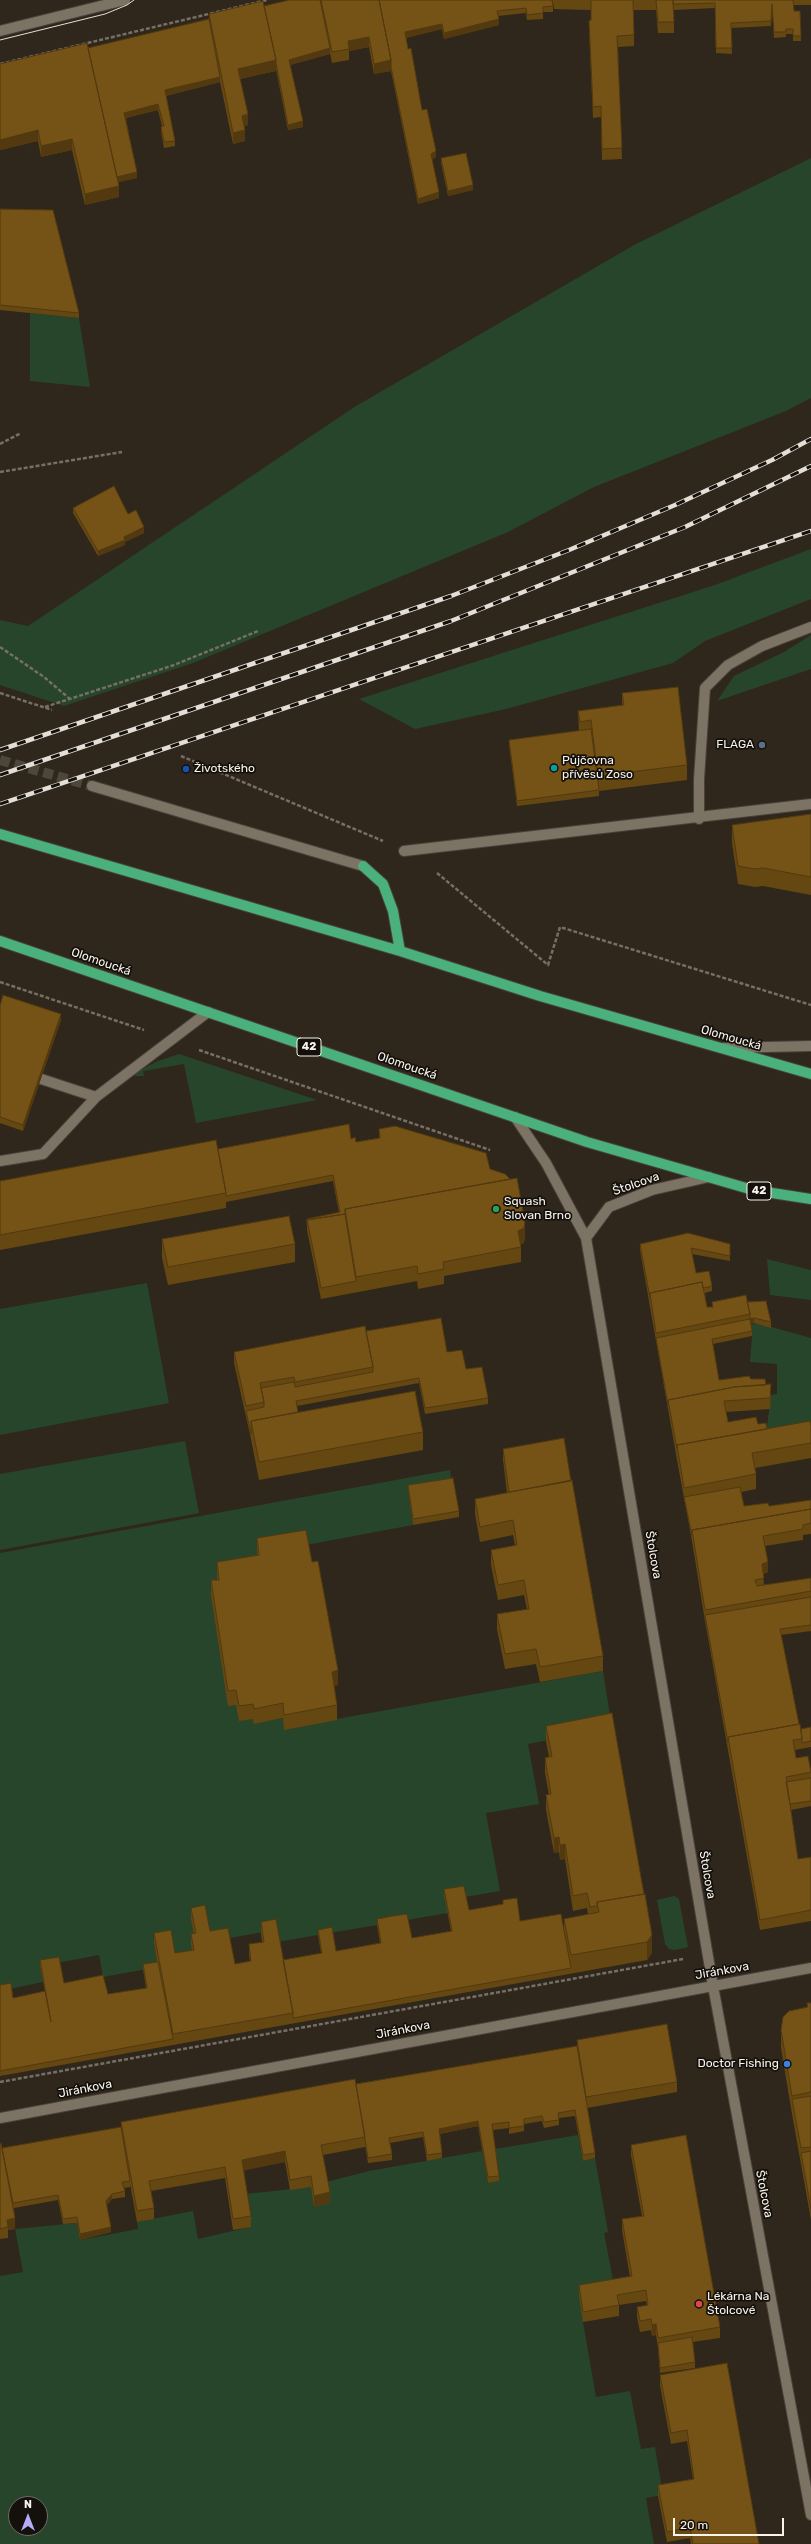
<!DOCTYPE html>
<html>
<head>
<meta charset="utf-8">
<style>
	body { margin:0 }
	#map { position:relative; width:811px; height:2544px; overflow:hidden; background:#2f271c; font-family:Rubik,sans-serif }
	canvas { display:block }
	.north { position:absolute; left:8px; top:2496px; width:40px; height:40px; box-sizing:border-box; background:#14110c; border:1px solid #706b66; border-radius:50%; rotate:0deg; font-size:11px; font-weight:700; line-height:16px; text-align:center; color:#f9f3ec }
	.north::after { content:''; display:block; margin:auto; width:14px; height:18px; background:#b7abf8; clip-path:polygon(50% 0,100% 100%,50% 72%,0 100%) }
	.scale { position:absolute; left:673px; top:2518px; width:111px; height:18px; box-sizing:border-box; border:2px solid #f9f3ec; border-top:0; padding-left:5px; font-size:12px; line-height:14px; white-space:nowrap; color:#f9f3ec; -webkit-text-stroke:3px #14110c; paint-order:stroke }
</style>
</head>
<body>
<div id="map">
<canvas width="811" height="2544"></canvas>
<div class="north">N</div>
<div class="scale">20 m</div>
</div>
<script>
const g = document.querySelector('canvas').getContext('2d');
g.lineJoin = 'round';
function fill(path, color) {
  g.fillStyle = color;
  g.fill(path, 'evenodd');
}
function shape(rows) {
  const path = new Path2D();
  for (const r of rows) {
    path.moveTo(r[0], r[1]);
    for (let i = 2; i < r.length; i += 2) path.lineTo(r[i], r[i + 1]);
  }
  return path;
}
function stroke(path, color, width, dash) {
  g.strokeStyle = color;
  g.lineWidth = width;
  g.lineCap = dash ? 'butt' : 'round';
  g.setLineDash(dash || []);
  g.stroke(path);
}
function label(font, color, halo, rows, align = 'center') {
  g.font = font + ' Rubik,sans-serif';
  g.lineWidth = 3.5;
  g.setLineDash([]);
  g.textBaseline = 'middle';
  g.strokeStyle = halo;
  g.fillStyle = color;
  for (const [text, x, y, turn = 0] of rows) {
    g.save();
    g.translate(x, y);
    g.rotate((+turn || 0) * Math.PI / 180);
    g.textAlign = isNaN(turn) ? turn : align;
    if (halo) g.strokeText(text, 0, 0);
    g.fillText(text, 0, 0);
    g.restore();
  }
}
fill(shape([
	[811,158,811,398,786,411,594,487,508,532,193,663,64,706,0,685,0,620,28,626,356,406,636,244],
	[30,313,79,318,90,387,30,381],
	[811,549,811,599,705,641,673,663,506,709,415,729,359,699,715,585],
	[811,635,811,669,717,701,734,676,784,652],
	[179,1054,317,1100,196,1123,184,1064,143,1071,144,1076,135,1076,135,1073,158,1061],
	[767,1259,811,1270,811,1300,770,1295],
	[147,1283,169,1403,0,1435,0,1309],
	[757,1323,811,1338,811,1440,766,1434,771,1395,777,1394,777,1364,750,1362,752,1336,750,1325],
	[185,1441,199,1513,0,1550,0,1474],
	[450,1470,452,1484,408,1491,413,1525,306,1545,238,1704,254,1717,256,1723,284,1718,287,1728,603,1671,612,1728,528,1744,539,1804,486,1813,500,1891,465,1897,448,1913,377,1925,277,1942,275,1930,196,1944,194,1961,175,1964,154,1944,158,1967,103,1977,99,1955,41,1966,43,1982,0,1991,0,1553],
	[674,1896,679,1899,688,1947,675,1950,669,1949,665,1944,657,1900],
	[578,2135,583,2161,595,2158,608,2232,604,2233,615,2290,583,2322,596,2397,630,2391,641,2449,655,2447,663,2495,646,2498,654,2544,0,2544,0,2276,23,2272,15,2229,77,2223,80,2240,138,2229,137,2222,193,2211,198,2239,250,2227,245,2194,311,2187,315,2206,326,2182,369,2171,482,2151,488,2183,499,2181,495,2149],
	[16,2504,40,2504,40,2528,16,2528]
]), '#27452b');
stroke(shape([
	[0,760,92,786]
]), '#4d463b', 10, [10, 5]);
const minor = shape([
	[0,31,125,0],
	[92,786,363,866],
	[699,819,699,779,705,688,728,665,762,646,811,627],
	[404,851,811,804],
	[723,1048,811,1046],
	[29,1075,96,1097,208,1012],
	[515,1117,546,1163,586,1238,609,1207,652,1190,709,1177],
	[0,1161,43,1154,96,1097],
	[586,1238,713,1986,811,2515],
	[0,2118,811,1968]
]);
const major = shape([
	[0,834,400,951,540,996,811,1074],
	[363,866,383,884,393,911,400,951],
	[0,941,587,1142,753,1190,811,1199]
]);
stroke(minor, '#494239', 12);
stroke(major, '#494239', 12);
stroke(shape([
	[0,64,267,0],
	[0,444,21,433],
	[0,472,122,452],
	[0,647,44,677,70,699],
	[0,693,52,710],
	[45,707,174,665,258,631],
	[181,756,383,841],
	[437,873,548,965,560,927,811,1005],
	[0,982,144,1030],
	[199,1050,490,1150],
	[0,2082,683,1959]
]), '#766f65', 2.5, [4, 2]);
stroke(minor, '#7c7365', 10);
stroke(major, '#4bb17c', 10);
stroke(shape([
	[0,40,105,14,127,5,134,0]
]), '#e5ded7', 1);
const rail = shape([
	[0,750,451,596,569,550,675,505,772,460,811,439],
	[0,775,451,621,685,527,811,466],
	[0,804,811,531]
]);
stroke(rail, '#e5ded7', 4.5);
stroke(rail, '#14110c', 3, [9]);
fill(shape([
	[289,0,811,0,811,5,794,5,794,11,800,11,801,41,793,41,793,34,786,34,786,37,774,38,772,9,771,26,731,28,732,54,716,53,715,8,674,10,674,33,658,33,656,10,634,10,634,46,618,47,622,159,602,160,601,117,593,118,589,31,589,21,591,20,591,10,554,9,553,2,553,12,543,12,543,19,527,20,526,13,498,16,499,25,444,39,442,29,406,38,422,110,436,157,432,159,439,198,418,204,391,71,374,74,369,47,349,51,349,60,332,63,330,53,330,54,290,65,303,127,288,130,276,69,276,71,240,79,248,125,244,126,245,141,233,144,220,82,166,96,175,141,175,146,164,148,161,132,161,127,162,126,158,110,126,118,137,178,118,182,119,197,85,205,72,150,41,157,38,141,0,150,0,64,88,48,209,19,209,14,264,6],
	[441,158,473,190,448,196,441,163],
	[0,209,79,313,79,318,0,310],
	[73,508,144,533,125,542,125,545,98,556,73,513],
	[622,693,687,765,687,780,599,791,599,796,517,806,509,745,509,740,579,731,578,711,622,705],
	[811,814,811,895,763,886,755,887,738,884,732,843,732,825],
	[0,1005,61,1020,23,1131,0,1123],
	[379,1129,490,1169,525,1237,524,1243,521,1244,521,1262,444,1276,444,1284,418,1289,417,1281,321,1299,307,1230,307,1219,339,1213,333,1181,226,1202,226,1208,0,1250,0,1181,218,1149,351,1139,356,1142,379,1138],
	[162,1239,295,1244,295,1262,168,1285,162,1258],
	[640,1244,730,1244,730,1261,692,1254,696,1273,712,1286,712,1291,705,1293,707,1307,712,1307,712,1302,747,1302,771,1322,771,1328,754,1323,751,1324,752,1331,752,1336,713,1344,719,1380,751,1379,766,1385,771,1395,770,1409,726,1412,728,1422,758,1424,767,1429,811,1425,811,1458,755,1468,756,1474,756,1489,741,1492,744,1506,769,1506,811,1500,811,1534,803,1535,803,1540,765,1546,768,1572,763,1574,764,1585,811,1578,811,1631,781,1635,799,1724,801,1729,811,1727,811,1747,795,1750,796,1758,811,1772,811,1806,791,1810,798,1859,811,1857,811,1921,760,1930,705,1621,692,1541,677,1460,640,1250],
	[366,1331,447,1352,466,1369,488,1398,488,1404,425,1414,419,1383,297,1406,298,1412,423,1432,423,1450,259,1480,251,1439,234,1363,234,1352],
	[503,1449,603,1656,603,1671,540,1682,536,1664,505,1669,497,1629,497,1614,527,1609,524,1595,498,1600,491,1565,491,1550,515,1546,513,1535,480,1542,475,1514,475,1499,507,1493,503,1460],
	[408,1485,459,1511,459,1517,413,1525,408,1491],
	[257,1538,312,1562,338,1685,334,1686,337,1705,337,1720,284,1730,283,1718,254,1724,253,1719,239,1721,236,1705,228,1706,211,1595,211,1580,217,1580,217,1562,257,1555],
	[612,1713,652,1953,647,1960,0,2076,0,1985,13,1998,45,1992,40,1966,40,1960,64,1983,108,1994,146,1988,143,1969,143,1964,157,1962,154,1943,154,1933,175,1953,192,1950,191,1945,191,1934,194,1934,191,1919,191,1908,235,1964,250,1961,249,1955,249,1944,262,1942,261,1933,261,1922,283,1960,321,1953,318,1935,318,1930,336,1951,380,1943,377,1925,377,1919,412,1938,451,1931,444,1895,444,1889,469,1910,503,1904,503,1900,520,1921,564,1932,564,1919,588,1914,587,1908,573,1911,565,1859,560,1860,559,1852,554,1853,546,1810,546,1795,549,1795,545,1773,545,1758,549,1757,546,1741,546,1726],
	[807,2003,811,2003,811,2220,792,2114,781,2048,781,2030,807,2007],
	[577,2040,677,2082,677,2092,587,2108,595,2153,595,2158,583,2161,575,2116,559,2118,559,2125,544,2128,542,2121,524,2124,524,2131,509,2134,509,2128,493,2130,499,2176,499,2181,488,2183,478,2126,440,2134,442,2153,442,2158,427,2161,423,2137,390,2143,392,2154,392,2160,368,2163,365,2145,365,2147,323,2155,330,2203,314,2207,311,2187,290,2190,285,2162,243,2170,251,2216,251,2227,233,2230,225,2178,151,2191,154,2208,154,2219,137,2222,130,2184,130,2187,124,2188,125,2191,125,2197,112,2199,106,2206,111,2232,80,2240,77,2223,63,2224,58,2200,14,2208,15,2229,8,2230,8,2238,0,2239,0,2144,2,2148,121,2127,121,2122,356,2084,577,2046],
	[631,2145,720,2327,720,2338,693,2342,695,2362,695,2368,660,2373,658,2348,656,2335,652,2336,651,2330,640,2332,637,2317,637,2307,647,2306,646,2301,619,2305,619,2316,583,2322,579,2296,579,2285,630,2277,622,2230,622,2219,642,2216,631,2155],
	[660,2375,759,2544,691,2544,690,2538,667,2542,658,2496,658,2485,693,2479,687,2441,671,2444,660,2386]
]), '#654712');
fill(shape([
	[499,19,499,25,444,39,444,33],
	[442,24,442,29,405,38,405,32],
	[369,37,369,47,349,51,348,41],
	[330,48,330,54,289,65,289,60],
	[276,60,276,71,238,79,238,69],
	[391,60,391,71,374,74,374,64],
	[220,77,220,82,165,96,165,90],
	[158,104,158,110,124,118,124,113],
	[248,114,248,125,242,127,242,116],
	[303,121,303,127,288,130,288,125],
	[38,130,38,141,0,150,0,140],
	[245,130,245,141,233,144,233,133],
	[72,139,72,150,41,157,41,146],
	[436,151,436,157,431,160,431,154],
	[137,172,137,178,116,183,116,177],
	[473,185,473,190,448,196,448,191],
	[119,186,119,197,85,205,85,194],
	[439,192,439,198,418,204,418,199],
	[144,527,144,533,125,542,125,545,98,556,98,551],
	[61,1014,61,1020,23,1131,23,1125],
	[525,1222,525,1237,524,1243,518,1246,518,1231],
	[754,1318,754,1323,750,1325,750,1319],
	[768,1562,768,1572,762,1575,762,1564],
	[338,1670,338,1685,332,1687,332,1672],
	[559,1837,559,1852,554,1853,554,1838],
	[565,1844,565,1859,560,1860,560,1845],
	[652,1935,652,1953,647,1960,647,1942],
	[478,2121,478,2126,439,2134,439,2129],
	[285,2151,285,2162,242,2171,242,2160],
	[330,2192,330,2203,314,2207,314,2196],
	[112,2194,112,2199,106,2207,106,2201],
	[15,2218,15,2229,8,2230,7,2220],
	[111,2227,111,2232,80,2240,80,2234],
	[656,2324,656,2335,652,2336,652,2325]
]), '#52390f');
const building = shape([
	[289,0,320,0,330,48,289,60,303,121,288,125,276,63,276,60,264,6,289,0],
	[321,0,379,0,391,60,374,64,369,37,348,41,349,49,332,52,321,0],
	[379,0,552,0,553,6,543,7,543,13,527,15,526,8,497,11,499,19,444,33,442,24,405,32,408,49,411,48,422,110,427,109,436,151,431,154,439,192,418,199,391,67,391,60,379,0],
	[591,0,633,0,634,35,617,36,622,148,602,149,601,106,593,107,589,21,591,20,591,0],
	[656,0,673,0,674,22,658,22,656,0],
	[673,0,793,0,794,11,800,11,801,36,793,36,793,29,786,29,786,32,774,32,772,4,771,21,731,23,732,48,716,48,715,3,673,4,673,0],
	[263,1,276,60,238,69,248,114,242,116,245,130,233,133,209,14,263,1],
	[209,19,220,77,165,90,175,141,164,142,161,127,164,126,158,104,124,113,137,172,117,177,88,48,209,19],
	[87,43,119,186,85,194,72,139,41,146,38,130,0,140,0,64,87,43],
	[466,153,473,185,448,191,441,158,466,153],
	[0,209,53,210,79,313,0,305,0,209],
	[114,486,128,514,136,510,144,527,124,537,125,540,98,551,73,508,114,486],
	[678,687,687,765,598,776,591,720,580,722,578,711,624,705,622,693,678,687],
	[591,729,599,790,517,801,509,740,591,729],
	[811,814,811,877,763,868,755,869,738,866,732,825,811,814],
	[3,995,61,1014,23,1125,0,1117,0,1005,3,995],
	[349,1124,351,1139,355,1137,356,1142,380,1138,379,1129,395,1126,486,1153,490,1169,505,1174,510,1179,345,1209,345,1214,307,1220,307,1225,307,1219,340,1212,333,1175,226,1196,226,1193,218,1149,349,1124],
	[216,1140,226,1193,0,1235,0,1181,216,1140],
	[517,1178,525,1222,524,1228,518,1231,521,1247,443,1262,444,1269,418,1274,417,1266,356,1277,345,1209,517,1178],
	[345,1214,356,1281,321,1288,307,1220,345,1214],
	[289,1216,295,1244,168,1267,162,1239,289,1216],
	[688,1233,730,1244,730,1256,691,1248,696,1273,709,1271,712,1286,703,1288,702,1282,650,1293,650,1298,640,1244,688,1233],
	[702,1282,707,1307,713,1307,712,1302,746,1295,750,1314,656,1333,650,1293,702,1282],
	[766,1301,771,1322,754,1318,750,1319,750,1314,747,1302,766,1301],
	[441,1318,447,1352,462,1350,466,1369,482,1367,488,1398,425,1408,419,1378,296,1401,298,1412,251,1421,251,1434,246,1411,264,1407,264,1402,261,1388,294,1382,295,1387,373,1372,373,1367,366,1331,441,1318],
	[750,1319,752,1331,712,1339,719,1380,749,1376,751,1379,765,1379,766,1385,734,1387,668,1400,668,1405,656,1338,750,1319],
	[365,1326,373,1367,295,1382,294,1377,260,1383,264,1402,246,1406,234,1352,365,1326],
	[771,1384,770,1398,724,1401,728,1422,756,1417,758,1424,766,1423,767,1429,677,1445,677,1449,668,1400,734,1387,771,1384],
	[415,1391,423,1432,259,1462,251,1421,415,1391],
	[810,1421,811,1425,811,1443,752,1453,756,1474,684,1488,677,1445,810,1421],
	[564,1438,571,1481,509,1492,503,1449,564,1438],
	[453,1478,459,1511,413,1519,408,1485,453,1478],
	[572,1480,603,1656,540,1667,536,1649,505,1654,497,1614,529,1609,524,1580,498,1585,491,1550,517,1545,513,1520,480,1527,475,1499,572,1480],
	[740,1487,744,1506,768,1503,769,1506,811,1500,811,1509,692,1530,692,1535,684,1497,740,1487],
	[811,1509,811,1523,803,1525,803,1529,763,1536,768,1562,762,1564,764,1578,755,1580,757,1586,811,1578,811,1591,705,1610,692,1530,811,1509],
	[306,1530,312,1562,318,1561,338,1670,332,1672,337,1705,284,1715,283,1703,254,1709,253,1704,239,1706,236,1690,228,1691,211,1580,219,1580,217,1562,259,1555,257,1538,306,1530],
	[811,1597,811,1625,780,1629,799,1724,728,1737,728,1742,705,1615,811,1597],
	[612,1713,644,1894,597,1902,597,1906,590,1907,587,1893,573,1896,565,1844,560,1845,559,1837,554,1838,546,1795,551,1794,545,1758,552,1756,546,1726,612,1713],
	[800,1724,802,1739,793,1740,796,1758,808,1756,811,1772,786,1777,798,1859,811,1857,811,1910,760,1920,728,1737,800,1724],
	[811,1727,811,1741,802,1743,802,1739,801,1729,811,1727],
	[811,1778,811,1801,790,1804,786,1782,811,1778],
	[464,1886,469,1910,503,1904,503,1900,517,1898,520,1921,561,1914,571,1968,293,2018,293,2013,283,1960,322,1953,318,1930,332,1927,336,1951,381,1943,377,1919,392,1916,407,1914,412,1938,452,1931,444,1889,464,1886],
	[645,1894,652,1935,647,1942,571,1955,564,1919,599,1912,597,1902,645,1894],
	[205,1905,210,1931,228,1928,235,1964,251,1961,249,1944,264,1942,261,1922,276,1919,293,2013,173,2034,154,1933,171,1930,175,1953,194,1950,191,1934,196,1933,191,1908,205,1905],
	[59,1957,64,1983,103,1975,108,1994,147,1988,143,1964,158,1962,173,2039,0,2071,0,1985,11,1983,13,1998,45,1991,51,2022,40,1960,59,1957],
	[807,2003,811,2003,811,2092,792,2096,781,2030,783,2017,789,2011,808,2007,807,2003],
	[667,2024,677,2082,586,2097,577,2040,667,2024],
	[577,2046,595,2153,583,2155,575,2110,558,2113,559,2120,544,2122,542,2116,524,2119,524,2126,509,2128,509,2122,492,2124,499,2176,488,2177,478,2121,439,2129,442,2153,427,2155,423,2132,389,2138,392,2154,368,2158,356,2084,577,2046],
	[355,2079,365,2137,321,2145,330,2192,314,2196,311,2176,290,2180,285,2151,242,2160,251,2216,233,2219,225,2167,149,2181,154,2208,137,2211,121,2122,355,2079],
	[811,2096,811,2147,801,2148,792,2099,811,2096],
	[121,2127,130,2181,122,2182,125,2191,112,2194,106,2201,111,2227,80,2234,77,2217,63,2219,58,2195,13,2203,2,2148,121,2127],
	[686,2135,720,2327,658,2338,656,2324,652,2325,651,2319,640,2321,637,2307,648,2305,646,2290,617,2295,619,2305,583,2312,579,2285,632,2276,622,2219,644,2216,631,2145,686,2135],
	[1,2143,15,2218,7,2220,8,2227,0,2229,0,2144,1,2143],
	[811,2151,811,2209,801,2153,811,2151],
	[692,2337,695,2362,660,2368,658,2343,692,2337],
	[727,2363,759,2544,693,2544,690,2527,667,2532,658,2485,694,2479,687,2430,671,2433,660,2375,727,2363]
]);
fill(building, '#755215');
stroke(building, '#52390f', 1);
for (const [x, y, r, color] of [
	[762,745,4,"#5c6f8a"],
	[554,768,4,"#0f9aa8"],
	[186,769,4,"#1a4fb4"],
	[496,1209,4,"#2e9e5b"],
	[787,2064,4,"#3f7fe0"],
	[699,2304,4,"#e0444e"]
]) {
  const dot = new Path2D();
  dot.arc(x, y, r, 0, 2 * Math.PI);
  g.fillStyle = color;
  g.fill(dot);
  stroke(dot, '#14110c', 1.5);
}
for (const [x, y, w] of [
	[309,1047,24],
	[759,1191,24]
]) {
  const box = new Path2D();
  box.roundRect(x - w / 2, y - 9, w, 18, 3);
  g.fillStyle = '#14110c';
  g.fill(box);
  stroke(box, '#f9f3ec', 1);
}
label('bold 11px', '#f9f3ec', null, [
	["42",309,1047],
	["42",759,1191]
]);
label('12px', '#f9f3ec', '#14110c', [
	["FLAGA",754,745,"right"],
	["Půjčovna",562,761],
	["přívěsů Zoso",562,775],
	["Životského",194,769],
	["Squash",504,1202],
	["Slovan Brno",504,1216],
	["Doctor Fishing",779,2064,"right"],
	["Lékárna Na",707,2297],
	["Štolcové",707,2311]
], 'left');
label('12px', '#f9f3ec', '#14110c', [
	["Olomoucká",101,962,19],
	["Olomoucká",731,1038,16],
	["Olomoucká",407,1066,19],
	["Štolcova",636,1184,-19],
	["Štolcova",653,1555,80],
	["Štolcova",707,1875,80],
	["Jiránkova",722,1971,-10],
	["Jiránkova",403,2030,-11],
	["Jiránkova",85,2089,-11],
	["Štolcova",764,2194,79]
]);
</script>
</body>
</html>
